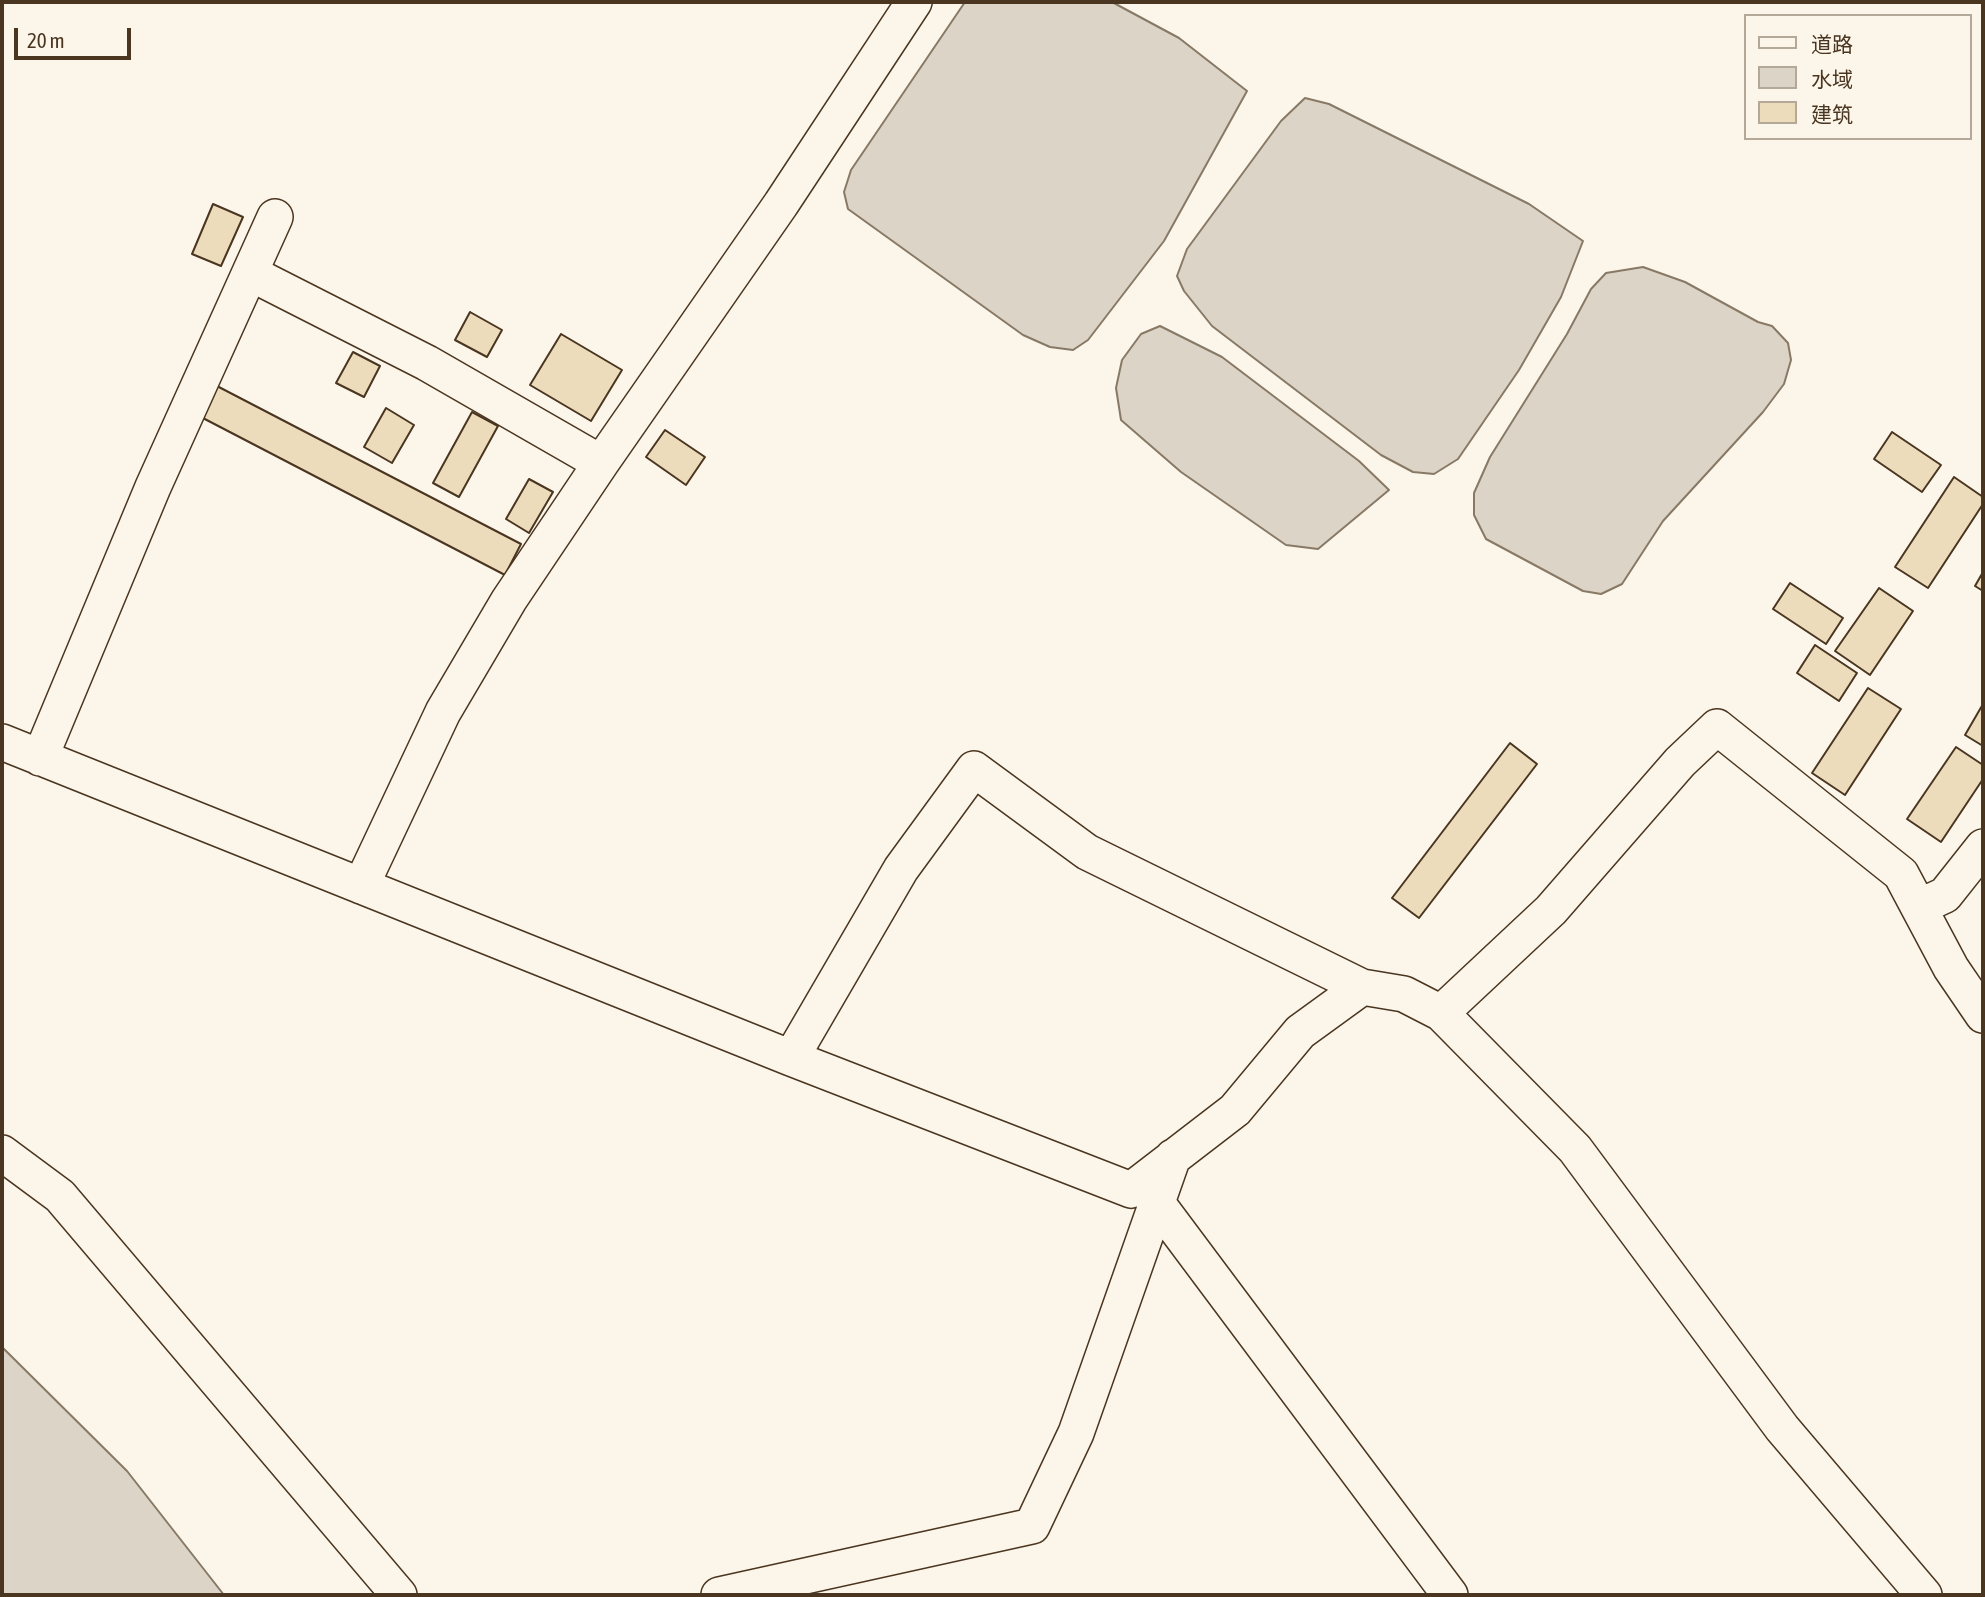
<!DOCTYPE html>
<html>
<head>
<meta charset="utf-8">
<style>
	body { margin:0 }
	#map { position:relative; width:1985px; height:1597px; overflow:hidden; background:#fbf6e9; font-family:"Asap Condensed","Noto Sans SC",sans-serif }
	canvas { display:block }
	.frame { position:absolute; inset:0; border:4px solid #4a3520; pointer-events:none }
	.legend { position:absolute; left:1744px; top:14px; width:228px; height:126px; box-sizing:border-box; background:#fbf6e9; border:2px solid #b4a999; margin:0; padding:9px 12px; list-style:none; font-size:21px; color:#4a3520 }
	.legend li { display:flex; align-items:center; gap:14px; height:35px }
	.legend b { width:35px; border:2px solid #b4a999 }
	.scale { position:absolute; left:14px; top:28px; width:117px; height:32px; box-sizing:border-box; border:4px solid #4a3520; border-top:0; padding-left:9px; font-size:21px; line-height:24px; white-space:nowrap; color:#4a3520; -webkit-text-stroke:5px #fbf6e9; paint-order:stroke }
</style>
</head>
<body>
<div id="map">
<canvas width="1985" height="1597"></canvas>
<div class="frame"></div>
<ul class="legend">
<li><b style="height:9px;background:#fbf6e9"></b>道路</li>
<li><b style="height:19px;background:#dcd4c6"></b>水域</li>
<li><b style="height:19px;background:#ecdcbc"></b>建筑</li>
</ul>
<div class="scale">20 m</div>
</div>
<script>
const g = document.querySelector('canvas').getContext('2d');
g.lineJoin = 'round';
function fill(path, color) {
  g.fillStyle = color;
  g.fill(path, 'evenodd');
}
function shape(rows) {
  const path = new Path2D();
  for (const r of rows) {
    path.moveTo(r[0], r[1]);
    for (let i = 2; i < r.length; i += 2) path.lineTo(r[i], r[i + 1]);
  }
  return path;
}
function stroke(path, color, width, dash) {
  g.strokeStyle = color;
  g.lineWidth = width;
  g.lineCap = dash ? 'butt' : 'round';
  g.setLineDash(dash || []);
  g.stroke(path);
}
const water = shape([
	[965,2,1112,2,1179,38,1247,91,1164,241,1088,340,1073,350,1050,347,1023,335,848,209,844,192,851,170,965,2],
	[1305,98,1329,104,1529,204,1583,241,1561,297,1519,370,1458,459,1434,474,1413,472,1381,455,1212,326,1184,291,1177,276,1187,249,1281,121,1305,98],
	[1643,267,1685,282,1758,322,1772,326,1788,343,1791,360,1784,384,1763,412,1663,521,1622,584,1601,594,1583,591,1486,539,1474,515,1474,493,1490,457,1567,334,1591,289,1606,273,1643,267],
	[1160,326,1222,357,1359,461,1389,490,1318,549,1286,545,1181,472,1121,420,1116,388,1122,360,1141,334,1160,326],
	[2,1347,127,1471,224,1595,2,1595,2,1347]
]);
fill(water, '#dcd4c6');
stroke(water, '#887966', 2);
const building = shape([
	[213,204,243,217,221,266,192,254,213,204],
	[470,312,502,330,487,357,455,340,470,312],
	[561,334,622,370,591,421,530,385,561,334],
	[353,352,380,366,364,397,336,383,353,352],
	[215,385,521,544,505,575,199,416,215,385],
	[386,408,414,425,392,463,364,447,386,408],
	[472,412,498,426,459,497,433,483,472,412],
	[665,430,705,457,686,485,646,457,665,430],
	[1892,432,1941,465,1922,492,1874,459,1892,432],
	[1954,477,1983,497,1983,504,1928,588,1895,567,1954,477],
	[529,479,553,492,529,533,506,519,529,479],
	[1983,572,1983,591,1975,586,1983,572],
	[1790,583,1843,618,1826,644,1773,609,1790,583],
	[1879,588,1913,611,1870,675,1835,651,1879,588],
	[1815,645,1857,673,1839,701,1797,673,1815,645],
	[1868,688,1901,709,1845,795,1812,773,1868,688],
	[1983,704,1983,746,1965,735,1983,704],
	[1510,743,1537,764,1419,918,1392,898,1510,743],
	[1956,747,1983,765,1983,779,1941,842,1907,819,1956,747]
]);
fill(building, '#ecdcbc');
stroke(building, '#4a3520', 2);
const minor = shape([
	[250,273,427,363,601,463],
	[2,742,791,1058,1131,1190,1235,1110,1300,1032,1362,987,1404,994,1441,1013,1575,1149,1782,1428,1924,1595],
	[40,758,153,487,275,217],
	[361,886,443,712,509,600,601,463,781,204,914,2],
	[1919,907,1945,895,1983,847],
	[1441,1013,1551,910,1680,762,1717,727,1901,874,1951,968,1983,1015],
	[791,1058,901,869,974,769,1087,852,1362,987],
	[2,1153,60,1196,399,1595],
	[1157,1203,1450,1595],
	[719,1595,1032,1526,1076,1433,1173,1157]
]);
stroke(minor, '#4a3520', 38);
stroke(minor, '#fbf6e9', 35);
</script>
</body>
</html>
